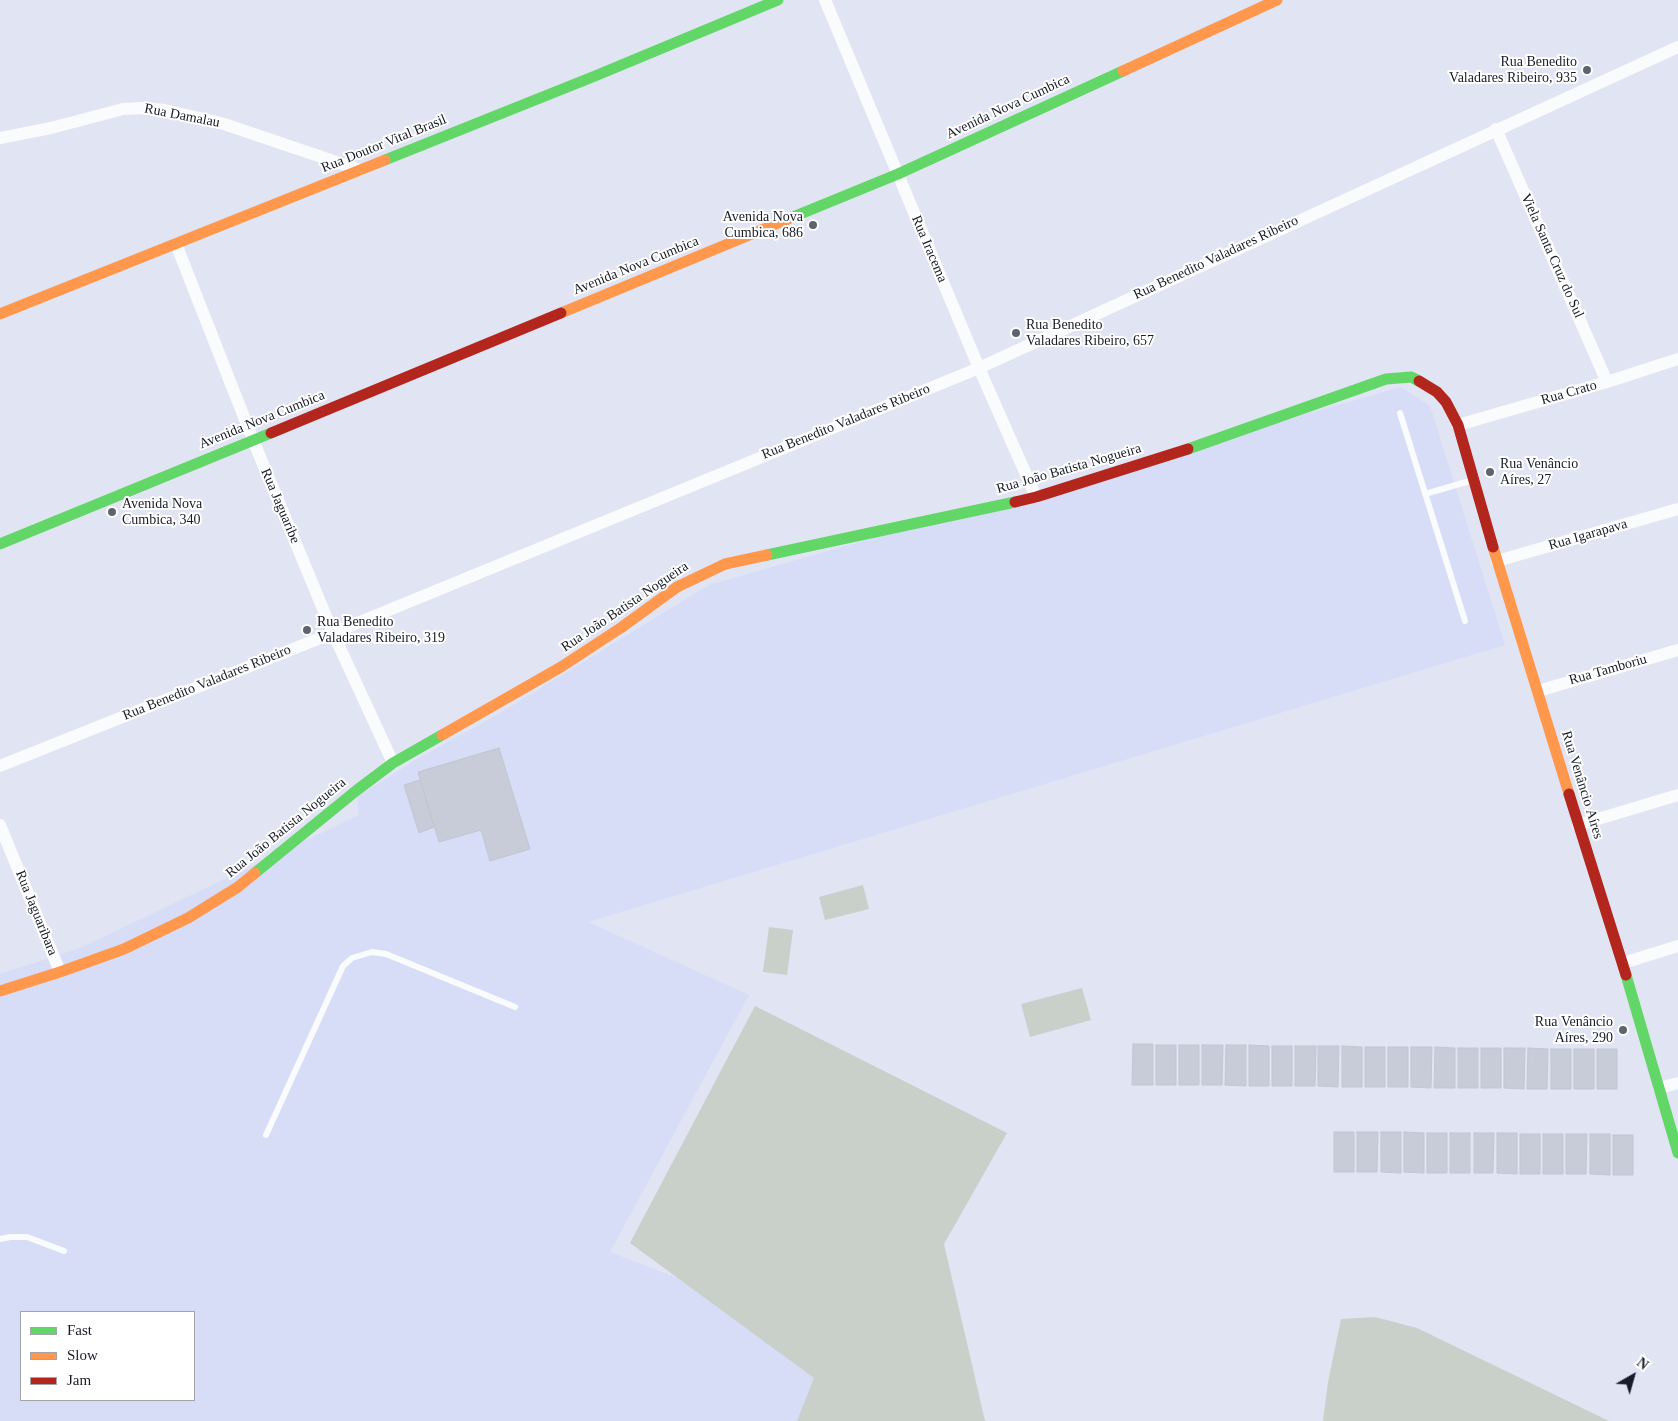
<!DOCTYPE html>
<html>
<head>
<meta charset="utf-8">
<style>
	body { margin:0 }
	#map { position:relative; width:1678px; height:1421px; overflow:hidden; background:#e1e4f3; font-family:"Times New Roman",serif }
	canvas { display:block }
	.legend { position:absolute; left:20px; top:1311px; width:175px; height:90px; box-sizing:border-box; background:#fff; border:1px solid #a3a4a9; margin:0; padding:6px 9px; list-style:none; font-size:15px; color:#191c28 }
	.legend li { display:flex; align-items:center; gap:10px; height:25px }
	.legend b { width:25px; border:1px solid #a3a4a9 }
	.north { position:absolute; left:1608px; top:1351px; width:50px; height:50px; -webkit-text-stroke:4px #fff; paint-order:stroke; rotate:38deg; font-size:14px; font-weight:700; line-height:20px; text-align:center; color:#191c28 }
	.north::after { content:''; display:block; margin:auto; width:18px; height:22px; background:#191c28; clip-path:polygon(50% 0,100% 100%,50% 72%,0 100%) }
</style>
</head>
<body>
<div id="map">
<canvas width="1678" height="1421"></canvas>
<ul class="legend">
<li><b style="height:6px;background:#63d668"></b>Fast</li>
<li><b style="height:6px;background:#ff974d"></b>Slow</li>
<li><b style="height:6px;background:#b3261e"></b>Jam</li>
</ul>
<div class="north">N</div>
</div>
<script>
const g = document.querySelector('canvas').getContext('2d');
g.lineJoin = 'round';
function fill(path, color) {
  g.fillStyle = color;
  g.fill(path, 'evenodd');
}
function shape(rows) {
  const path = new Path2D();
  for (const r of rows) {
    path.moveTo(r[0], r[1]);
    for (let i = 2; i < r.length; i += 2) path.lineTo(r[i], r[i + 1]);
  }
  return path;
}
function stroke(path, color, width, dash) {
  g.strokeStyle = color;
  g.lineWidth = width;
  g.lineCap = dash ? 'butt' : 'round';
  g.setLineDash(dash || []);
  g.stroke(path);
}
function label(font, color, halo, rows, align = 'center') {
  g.font = font + ' "Times New Roman",serif';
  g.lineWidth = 4;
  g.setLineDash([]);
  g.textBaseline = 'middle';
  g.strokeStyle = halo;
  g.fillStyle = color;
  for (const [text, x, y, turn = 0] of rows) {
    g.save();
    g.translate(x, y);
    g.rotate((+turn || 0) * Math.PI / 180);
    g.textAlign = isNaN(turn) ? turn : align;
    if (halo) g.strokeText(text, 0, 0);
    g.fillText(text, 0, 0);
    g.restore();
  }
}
fill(shape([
	[1401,387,1430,406,1505,645,588,922,749,995,610,1252,852,1346,870,1421,0,1421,0,974,80,948,359,815,357,797,417,759,495,716,709,585],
	[21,1312,194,1312,194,1400,21,1400]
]), '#d7ddf6');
fill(shape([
	[863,885,869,909,825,920,819,897],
	[769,927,793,930,787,975,763,972],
	[1082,988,1091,1020,1030,1037,1021,1004],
	[755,1006,1007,1133,944,1244,985,1421,797,1421,814,1378,630,1243],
	[1375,1317,1417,1328,1609,1421,1323,1421,1328,1382,1341,1319]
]), '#c8d0c9');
const building = shape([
	[499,748,530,849,490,861,481,830,439,842,418,772,499,748],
	[420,780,434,827,419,833,404,785,420,780],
	[1133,1044,1153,1044,1153,1085,1132,1085,1133,1044],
	[1156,1045,1176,1045,1176,1085,1156,1085,1156,1045],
	[1179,1045,1199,1045,1199,1085,1179,1085,1179,1045],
	[1202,1045,1223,1045,1222,1085,1202,1085,1202,1045],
	[1226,1045,1246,1045,1246,1086,1225,1085,1226,1045],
	[1249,1045,1269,1046,1269,1086,1249,1086,1249,1045],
	[1272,1046,1292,1046,1292,1086,1272,1086,1272,1046],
	[1295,1046,1316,1046,1315,1086,1295,1086,1295,1046],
	[1318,1046,1339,1046,1338,1087,1318,1086,1318,1046],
	[1342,1046,1362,1047,1362,1087,1342,1087,1342,1046],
	[1365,1047,1385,1047,1385,1087,1365,1087,1365,1047],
	[1388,1047,1408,1047,1408,1087,1388,1087,1388,1047],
	[1411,1047,1432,1047,1431,1088,1411,1087,1411,1047],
	[1435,1047,1455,1048,1455,1088,1434,1088,1435,1047],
	[1458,1048,1478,1048,1478,1088,1458,1088,1458,1048],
	[1481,1048,1501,1048,1501,1088,1481,1088,1481,1048],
	[1504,1048,1525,1048,1524,1089,1504,1088,1504,1048],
	[1528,1048,1548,1049,1547,1089,1527,1089,1528,1048],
	[1551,1049,1571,1049,1571,1089,1551,1089,1551,1049],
	[1574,1049,1594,1049,1594,1089,1574,1089,1574,1049],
	[1597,1049,1617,1049,1617,1089,1597,1089,1597,1049],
	[1334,1132,1354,1132,1354,1172,1334,1172,1334,1132],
	[1357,1132,1378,1132,1377,1172,1357,1172,1357,1132],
	[1381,1132,1401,1132,1401,1173,1381,1172,1381,1132],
	[1404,1132,1424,1133,1424,1173,1404,1172,1404,1132],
	[1427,1133,1447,1133,1447,1173,1427,1173,1427,1133],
	[1450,1133,1470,1133,1470,1173,1450,1173,1450,1133],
	[1474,1133,1494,1133,1493,1173,1474,1173,1474,1133],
	[1497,1133,1517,1133,1517,1174,1497,1173,1497,1133],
	[1520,1134,1540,1134,1540,1174,1520,1174,1520,1134],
	[1543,1134,1563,1134,1563,1174,1543,1174,1543,1134],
	[1566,1134,1587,1134,1586,1174,1566,1174,1566,1134],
	[1590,1134,1610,1134,1610,1175,1590,1174,1590,1134],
	[1613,1135,1633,1135,1633,1175,1613,1175,1613,1135]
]);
fill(building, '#c8cbd8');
stroke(building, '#c2c5d2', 1);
stroke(shape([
	[1400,413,1465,621],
	[1425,494,1473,480],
	[266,1135,343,966,352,958,372,952,386,954,515,1007],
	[0,1239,10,1237,27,1237,64,1251]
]), '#fafbfd', 6);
stroke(shape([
	[825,0,979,368,1036,497],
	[1496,129,1607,382],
	[0,138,51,128,123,109,143,108,164,110,221,123,360,170],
	[176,244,253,440,333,633,393,763],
	[1458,425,1607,382,1678,359],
	[1497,561,1678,509],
	[1538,691,1678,650],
	[0,766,333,633,979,368,1678,47],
	[0,825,60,972],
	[1578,825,1678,795],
	[1623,963,1678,946],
	[1659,1088,1678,1083]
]), '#fafbfd', 12);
stroke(shape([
	[385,160,595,76,778,0],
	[788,219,898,174,1123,71],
	[1188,449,1386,379,1411,377,1419,381],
	[0,544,271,433],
	[767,555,1015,502],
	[255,873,357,790,393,763,442,735],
	[1626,975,1678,1153]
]), '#63d668', 11);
stroke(shape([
	[1123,71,1277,0],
	[561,313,788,219],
	[0,314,385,160],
	[1493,547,1569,794],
	[442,735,561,667,622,627,677,587,725,564,767,555],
	[0,991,60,972,124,949,188,918,238,887,255,873]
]), '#ff974d', 11);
stroke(shape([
	[1419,381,1437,392,1446,402,1458,425,1493,547],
	[271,433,561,313],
	[1015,502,1036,497,1188,449],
	[1569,794,1626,975]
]), '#b3261e', 11);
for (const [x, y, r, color] of [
	[1587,70,5,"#5f626f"],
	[813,225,5,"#5f626f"],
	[1016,333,5,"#5f626f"],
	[1490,472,5,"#5f626f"],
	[112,512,5,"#5f626f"],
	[307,630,5,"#5f626f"],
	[1623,1030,5,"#5f626f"]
]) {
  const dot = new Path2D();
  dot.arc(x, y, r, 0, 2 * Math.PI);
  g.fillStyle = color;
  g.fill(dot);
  stroke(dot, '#fff', 2);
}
label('14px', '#191c28', '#fff', [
	["Rua Benedito",1577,62,"right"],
	["Valadares Ribeiro, 935",1577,78,"right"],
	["Avenida Nova",803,217,"right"],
	["Cumbica, 686",803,233,"right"],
	["Rua Benedito",1026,325],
	["Valadares Ribeiro, 657",1026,341],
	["Rua Venâncio",1500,464],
	["Aíres, 27",1500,480],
	["Avenida Nova",122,504],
	["Cumbica, 340",122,520],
	["Rua Benedito",317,622],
	["Valadares Ribeiro, 319",317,638],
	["Rua Venâncio",1613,1022,"right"],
	["Aíres, 290",1613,1038,"right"]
], 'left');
label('14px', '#191c28', '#fff', [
	["Avenida Nova Cumbica",1008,107,-25],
	["Rua Damalau",182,116,11],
	["Rua Doutor Vital Brasil",384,144,-22],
	["Rua Iracema",929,249,67],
	["Viela Santa Cruz do Sul",1552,256,66],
	["Rua Benedito Valadares Ribeiro",1216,258,-25],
	["Avenida Nova Cumbica",636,266,-22],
	["Rua Crato",1569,393,-16],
	["Avenida Nova Cumbica",262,420,-22],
	["Rua Benedito Valadares Ribeiro",846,422,-22],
	["Rua João Batista Nogueira",1069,469,-16],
	["Rua Jaguaribe",280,506,67],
	["Rua Igarapava",1588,535,-16],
	["Rua João Batista Nogueira",625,607,-34],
	["Rua Tamboriu",1608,670,-16],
	["Rua Benedito Valadares Ribeiro",207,683,-22],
	["Rua Venâncio Aíres",1582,785,73],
	["Rua João Batista Nogueira",286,828,-39],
	["Rua Jaguaribara",36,913,68]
]);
</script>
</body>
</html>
